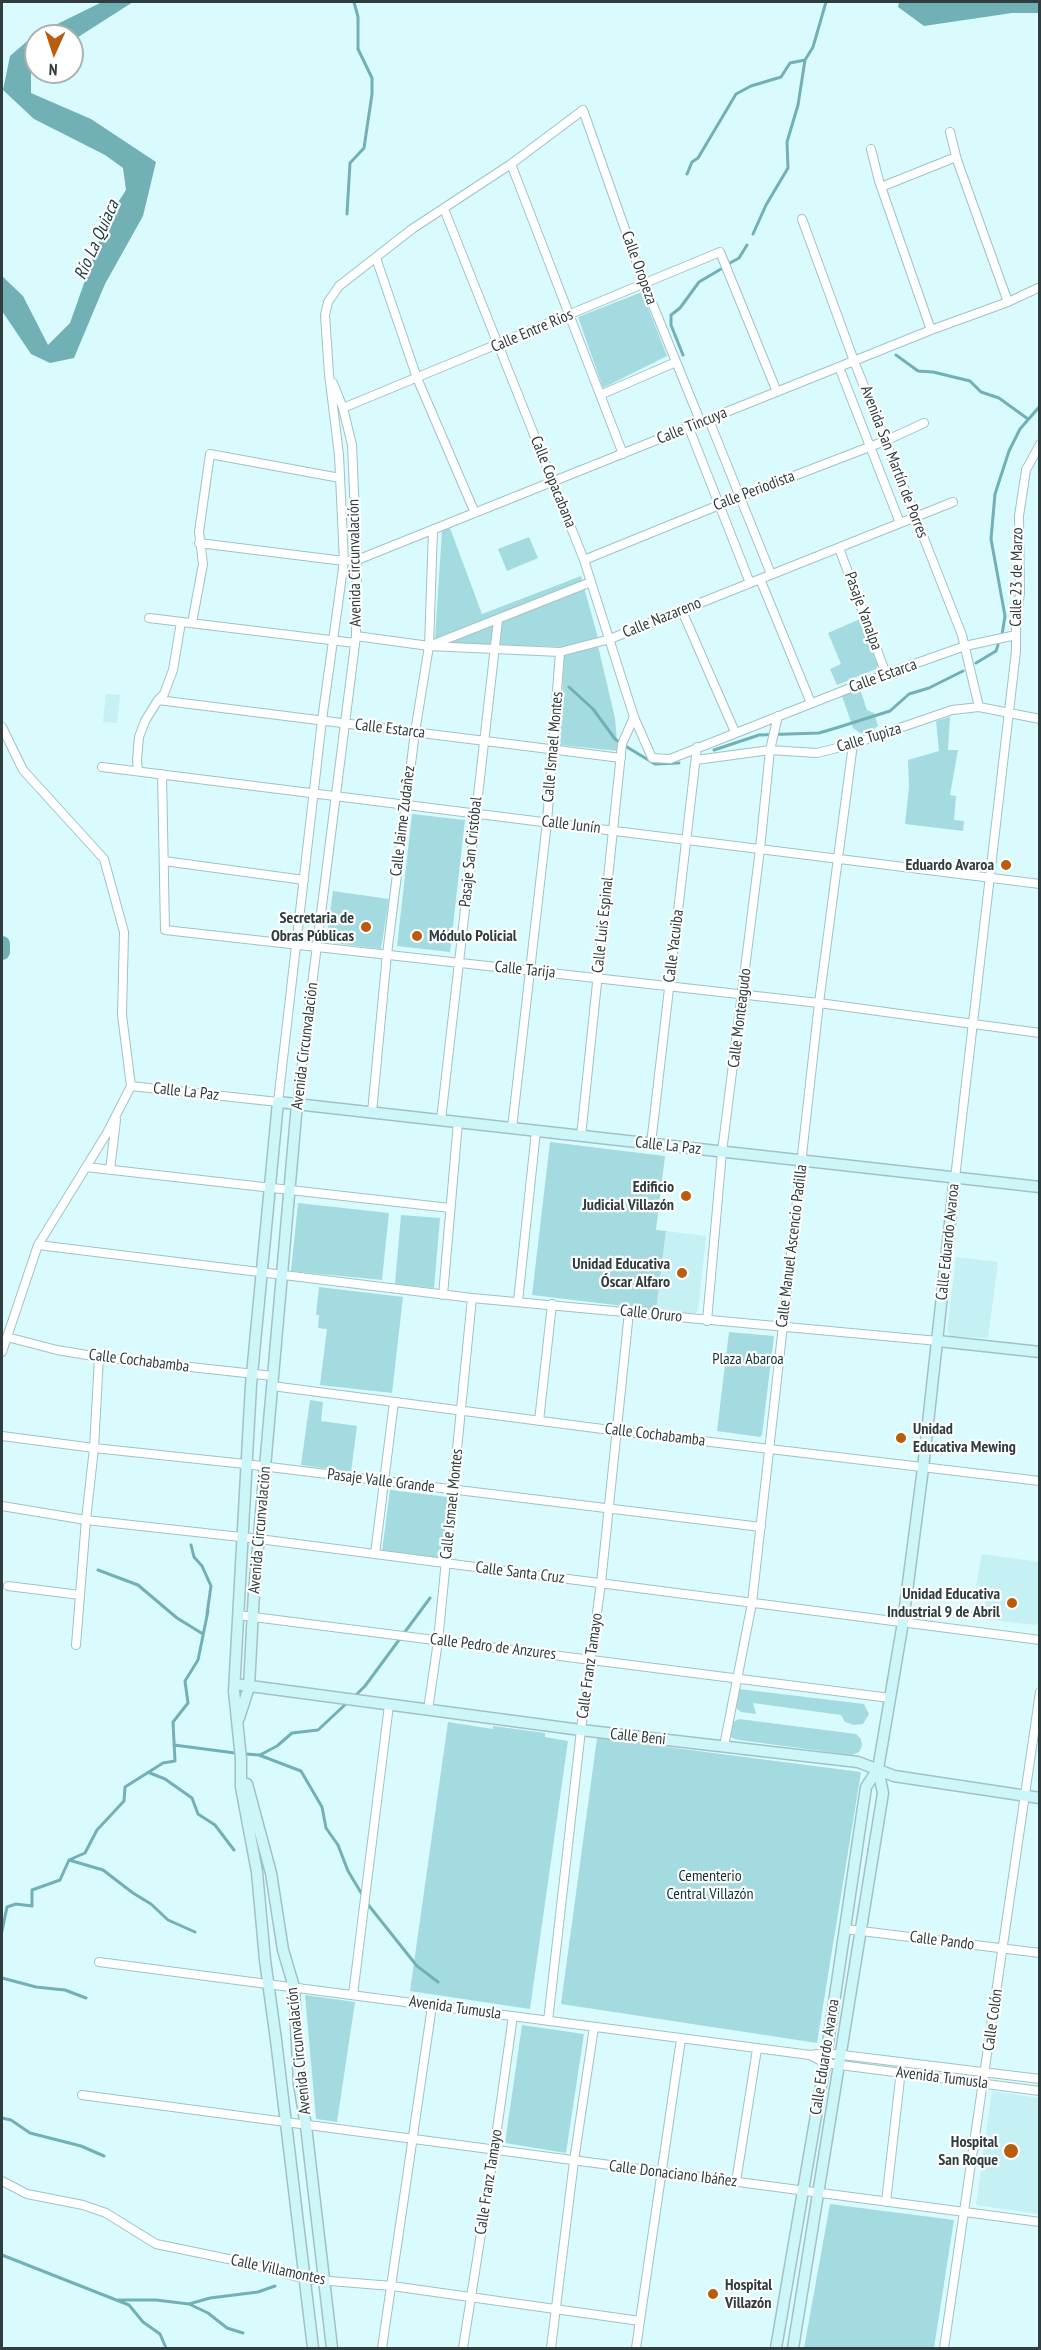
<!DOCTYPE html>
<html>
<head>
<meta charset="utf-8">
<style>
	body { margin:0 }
	#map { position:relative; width:1041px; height:2350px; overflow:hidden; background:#d9fbfe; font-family:"PT Sans Narrow",sans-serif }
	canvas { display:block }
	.frame { position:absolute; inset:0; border:3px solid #2f3d3e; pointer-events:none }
	.north { position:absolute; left:24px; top:24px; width:60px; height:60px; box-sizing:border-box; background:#fff; border:2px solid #acb1b2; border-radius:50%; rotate:183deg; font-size:16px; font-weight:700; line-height:24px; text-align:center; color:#2f3d3e }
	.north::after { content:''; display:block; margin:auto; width:21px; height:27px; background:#ba5c0b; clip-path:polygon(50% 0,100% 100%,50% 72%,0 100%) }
</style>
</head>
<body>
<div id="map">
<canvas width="1041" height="2350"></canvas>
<div class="frame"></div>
<div class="north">N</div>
</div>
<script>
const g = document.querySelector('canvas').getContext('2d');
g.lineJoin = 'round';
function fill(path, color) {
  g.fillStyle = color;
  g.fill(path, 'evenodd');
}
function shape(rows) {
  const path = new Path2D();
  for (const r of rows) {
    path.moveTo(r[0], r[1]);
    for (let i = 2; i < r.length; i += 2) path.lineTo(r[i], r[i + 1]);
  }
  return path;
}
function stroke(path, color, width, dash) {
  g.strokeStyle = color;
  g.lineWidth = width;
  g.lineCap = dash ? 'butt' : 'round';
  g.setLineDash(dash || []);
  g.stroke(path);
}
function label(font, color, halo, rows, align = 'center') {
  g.font = font + ' "PT Sans Narrow",sans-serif';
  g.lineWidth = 4.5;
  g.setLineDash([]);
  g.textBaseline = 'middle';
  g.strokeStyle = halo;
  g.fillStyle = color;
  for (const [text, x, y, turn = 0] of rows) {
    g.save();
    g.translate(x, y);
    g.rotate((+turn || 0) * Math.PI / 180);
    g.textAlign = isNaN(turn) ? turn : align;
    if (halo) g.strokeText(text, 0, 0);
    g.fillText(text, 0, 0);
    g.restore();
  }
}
fill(shape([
	[106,694,120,695,117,723,103,722],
	[666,1231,706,1236,698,1311,694,1314,656,1310],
	[956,1257,998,1262,988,1338,950,1336,947,1331],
	[982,1554,1039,1562,1039,1623,1035,1625,983,1619,987,1587,976,1586],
	[992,2091,1039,2098,1039,2214,976,2205]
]), '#c5f0f4');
fill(shape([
	[642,292,667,356,603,388,578,317],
	[450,528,482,614,581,576,598,638,562,647,449,643,435,638,442,531],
	[529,537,538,558,507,571,498,549],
	[860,619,879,663,876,669,837,685,830,669,841,664,828,633],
	[598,646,615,718,618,751,560,745,564,656],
	[860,689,867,710,874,713,878,726,869,732,860,733,853,728,842,696],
	[950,717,948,750,958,750,950,795,956,796,954,820,964,821,963,831,905,824,909,787,908,760,939,751,936,721],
	[412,814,465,820,450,952,397,946],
	[333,891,389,899,381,949,326,942],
	[550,1142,665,1156,656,1230,666,1231,656,1310,532,1295],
	[298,1203,389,1213,382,1280,291,1271],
	[401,1215,440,1218,434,1288,395,1284],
	[319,1287,403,1297,392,1393,320,1385,327,1329,318,1328,319,1315,316,1315],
	[729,1332,774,1336,762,1435,760,1437,717,1431],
	[310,1400,323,1402,321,1421,357,1426,351,1472,301,1465],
	[390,1490,448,1497,440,1558,382,1551],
	[739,1689,864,1704,869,1714,863,1724,854,1725,845,1722,841,1715,753,1703,756,1714,741,1712,734,1706,736,1692],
	[739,1719,856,1734,861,1739,862,1746,859,1752,852,1755,739,1740,732,1738,729,1732,731,1723],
	[448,1722,493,1729,493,1726,545,1733,545,1737,568,1741,530,2009,410,1991],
	[597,1738,861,1772,817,2043,561,2004],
	[305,1995,355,2002,337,2122,316,2119],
	[522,2025,584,2034,566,2153,505,2143],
	[830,2204,954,2220,934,2348,804,2348]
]), '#a4dbe0');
fill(shape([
	[102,2,133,2,72,41,72,36,36,36,36,63,31,67,31,93,91,119,156,162,143,216,105,284,74,358,50,363,31,354,2,311,2,276,23,296,48,345,70,323,106,221,126,190,123,168,105,155,34,119,3,90,10,56,33,36],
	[899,2,1039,2,1039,13,1012,13,924,26,898,7]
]), '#71b1b6');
stroke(shape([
	[687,174,692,162,698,158,736,94,751,86,781,77,790,63,805,60],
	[347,214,350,163,364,148,372,94,372,78,358,49,358,17,354,2],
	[753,234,766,205,788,168,787,142,798,105,805,60,813,47,826,2],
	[730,263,739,258,747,245],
	[683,355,671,325,671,315,680,308,699,282,721,269],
	[896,355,918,371,933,372,970,381,981,392,999,398,1028,419],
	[1002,635,1005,616,991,539,995,494,1009,451,1020,429,1040,406],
	[976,663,996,651,998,645],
	[569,687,593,709,615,739,622,744,655,764,679,763],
	[714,750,759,735,819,733,836,728,890,711,909,694,929,688,963,671],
	[98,1570,138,1585,177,1618,203,1634],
	[354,1697,365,1686,430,1598],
	[174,1745,235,1753],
	[246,1754,259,1755,301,1771,322,1807,326,1828,338,1845,348,1871,363,1896],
	[260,1755,277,1746,292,1733,318,1730,349,1701],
	[150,1773,165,1779,192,1798,198,1814,215,1825,234,1850],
	[69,1860,103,1870,133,1893,151,1904,168,1920,195,1932],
	[366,1902,417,1966,438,1982],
	[2,1931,7,1907,16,1904,32,1906,32,1890,60,1880,69,1860,85,1853,97,1830,124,1801,125,1787,163,1763,175,1761,173,1722,188,1703,185,1681,198,1660,208,1611,207,1614,211,1586,202,1566,194,1557,191,1545],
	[2,1978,36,1987,65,1990,86,1998],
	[2,2118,11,2120,30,2133,81,2146,104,2156],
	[2,2255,129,2305,143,2322,160,2334,166,2348],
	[118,2300,156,2300,189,2304,208,2313,227,2328,243,2333],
	[189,2304,210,2298,258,2292,275,2286]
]), '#71b1b6', 3);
stroke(shape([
	[2,944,2,952]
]), '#71b1b6', 16);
const street = shape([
	[950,132,957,160,1008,302],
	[871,149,879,181,931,330],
	[511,164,623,454],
	[881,187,956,157],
	[444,209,584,560,634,717,652,758,670,759,886,674,965,646,1016,635],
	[802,219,854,361,962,635,979,707],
	[376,258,417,378,475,513],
	[839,367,900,523],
	[600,395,676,362],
	[343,408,720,252,777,392],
	[709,420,771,574],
	[689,428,750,583],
	[199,543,344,561,357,560,931,330,1008,302,1040,287],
	[839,548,886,674],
	[584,560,739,497,885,441,924,423],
	[760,579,811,703],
	[682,611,735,732],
	[149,618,355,643],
	[192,623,203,564,199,532,210,454,340,478],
	[356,636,429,646,560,652,610,639,953,502],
	[434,644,591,582],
	[158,700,621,758],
	[2,727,23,770,104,859,124,932,122,1015,131,1086,107,1133,38,1245,2,1352],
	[696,760,770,750,817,753,853,744,952,710,979,707,1040,719],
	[102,767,1040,884],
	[138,771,137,760,139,737,145,721,158,700,164,694,173,670,181,622],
	[162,774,165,930,819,1003,1040,1033],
	[164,861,304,880],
	[131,1086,278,1102,322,720,344,561,339,455,329,374,325,315,328,302,339,286,412,229,511,164,583,110,644,283,701,423],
	[297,1104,356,636,357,560,352,445,343,408,333,383],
	[372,1112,387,954,415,732,429,646,433,530],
	[441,1120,498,620],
	[512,1128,547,822,560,652],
	[581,1136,622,744,634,717],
	[651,1144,697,747],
	[86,1167,450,1208],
	[110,1170,116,1120],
	[955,1178,1016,651,1016,623,1020,593,1019,516,1026,470,1040,444],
	[38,1245,472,1298,938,1341],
	[443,1295,458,1122],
	[518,1301,536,1131],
	[707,1321,722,1152,760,849,770,750,778,716],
	[7,1337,57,1350,99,1357,273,1376],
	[272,1386,618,1431,1040,1481],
	[539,1421,552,1304],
	[2,1436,94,1448,245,1464,761,1527],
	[2,1506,86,1520,259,1539,1040,1640],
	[375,1554,394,1402],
	[8,1586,80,1595],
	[238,1615,890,1698],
	[76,1645,86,1520,94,1448,99,1357],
	[428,1710,438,1641,472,1298],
	[724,1746,752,1603,819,1003,853,744],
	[845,1929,1040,1953],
	[99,1962,810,2055,826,2053,1040,2079],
	[353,1995,389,1705],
	[548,2021,581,1730,601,1583,629,1312],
	[810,2055,825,2063,1040,2091],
	[82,2095,1040,2222],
	[2,2181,27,2194,83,2205,106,2213,156,2244,243,2262,305,2279,392,2286,640,2321],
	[736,2182,757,2049],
	[886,2202,901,2070],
	[382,2348,432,2006],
	[463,2348,494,2151,513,2016],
	[551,2348,574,2161,594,2027],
	[636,2348,681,2039],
	[944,2348,1040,1692]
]);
const secondary = shape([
	[938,1341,1040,1352],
	[235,1684,581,1730,858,1762,894,1776,1040,1798],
	[239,1718,249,1687,254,1592,297,1104],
	[247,1784,271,1873,283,1950,294,1987,299,2084,306,2126,332,2348],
	[313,2348,276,2040,265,1960,257,1872,241,1787,241,1759,234,1691,251,1385,278,1102,1040,1187],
	[776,2348,825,2063,866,1787,878,1769,903,1622,923,1468,955,1178],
	[793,2348,883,1793,878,1769]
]);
stroke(street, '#a1c2c4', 10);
stroke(secondary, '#a1c2c4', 13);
stroke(street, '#fff', 8);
stroke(secondary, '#cdf6f9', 10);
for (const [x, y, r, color] of [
	[1006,865,6,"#ba5c0b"],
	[366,927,6,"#ba5c0b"],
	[417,936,6,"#ba5c0b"],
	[686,1196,6,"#ba5c0b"],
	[682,1273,6,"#ba5c0b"],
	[901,1438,6,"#ba5c0b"],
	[1012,1603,6,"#ba5c0b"],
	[1011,2151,8,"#ba5c0b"],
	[713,2294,6,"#ba5c0b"]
]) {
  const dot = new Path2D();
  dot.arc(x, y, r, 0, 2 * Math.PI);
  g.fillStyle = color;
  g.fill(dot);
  stroke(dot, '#fff', 2);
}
label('16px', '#2f3d3e', '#fff', [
	["Calle Oropeza",639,268,70],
	["Calle Entre Ríos",532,331,-23],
	["Calle Tincuya",692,426,-22],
	["Avenida San Martín de Porres",894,462,69],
	["Calle Copacabana",553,482,68],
	["Calle Periodista",754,491,-21],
	["Avenida Circunvalación",355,563,-91],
	["Calle 23 de Marzo",1017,577,-89],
	["Pasaje Yanalpa",863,611,70],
	["Calle Nazareno",662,618,-22],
	["Calle Estarca",883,676,-20],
	["Calle Estarca",390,729,7],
	["Calle Tupiza",869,738,-17],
	["Calle Ismael Montes",553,747,-85],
	["Calle Jaime Zudañez",403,821,-83],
	["Calle Junín",571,825,7],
	["Pasaje San Cristóbal",471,852,-84],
	["Calle Luis Espinal",603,925,-84],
	["Calle Yacuiba",674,946,-83],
	["Calle Tarija",525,970,6],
	["Calle Monteagudo",740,1018,-83],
	["Avenida Circunvalación",305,1046,-83],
	["Calle La Paz",186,1092,6],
	["Calle La Paz",668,1146,6],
	["Calle Eduardo Avaroa",948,1242,-84],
	["Calle Manuel Ascencio Padilla",792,1246,-83],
	["Calle Oruro",651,1314,6],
	["Calle Cochabamba",139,1361,7],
	["Calle Cochabamba",655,1435,7],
	["Pasaje Valle Grande",381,1481,7],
	["Calle Ismael Montes",452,1504,-84],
	["Avenida Circunvalación",260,1530,-85],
	["Calle Santa Cruz",520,1573,7],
	["Calle Pedro de Anzures",493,1647,7],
	["Calle Franz Tamayo",590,1666,-82],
	["Calle Beni",638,1737,6],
	["Calle Pando",942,1941,7],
	["Avenida Tumusla",455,2008,8],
	["Calle Colón",993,2020,-82],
	["Avenida Circunvalación",299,2051,-96],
	["Calle Eduardo Avaroa",825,2057,-81],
	["Avenida Tumusla",942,2078,7],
	["Calle Donaciano Ibáñez",673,2174,7],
	["Calle Franz Tamayo",489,2182,-81],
	["Calle Villamontes",278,2270,12]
]);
label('bold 16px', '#2f3d3e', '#fff', [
	["Eduardo Avaroa",994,865],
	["Secretaria de",354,918],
	["Obras Públicas",354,936],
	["Módulo Policial",429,936,"left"],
	["Edificio",674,1187],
	["Judicial Villazón",674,1205],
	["Unidad Educativa",670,1264],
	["Óscar Alfaro",670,1282],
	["Unidad",913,1429,"left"],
	["Educativa Mewing",913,1447,"left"],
	["Unidad Educativa",1000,1594],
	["Industrial 9 de Abril",1000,1612],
	["Hospital",998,2142],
	["San Roque",998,2160],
	["Hospital",725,2285,"left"],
	["Villazón",725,2303,"left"]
], 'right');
label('16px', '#113235', '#fff', [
	["Plaza Abaroa",748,1359],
	["Cementerio",710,1876],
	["Central Villazón",710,1894]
]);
label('italic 18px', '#193a3c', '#fff', [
	["Río La Quiaca",97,240,-66]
]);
</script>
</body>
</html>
